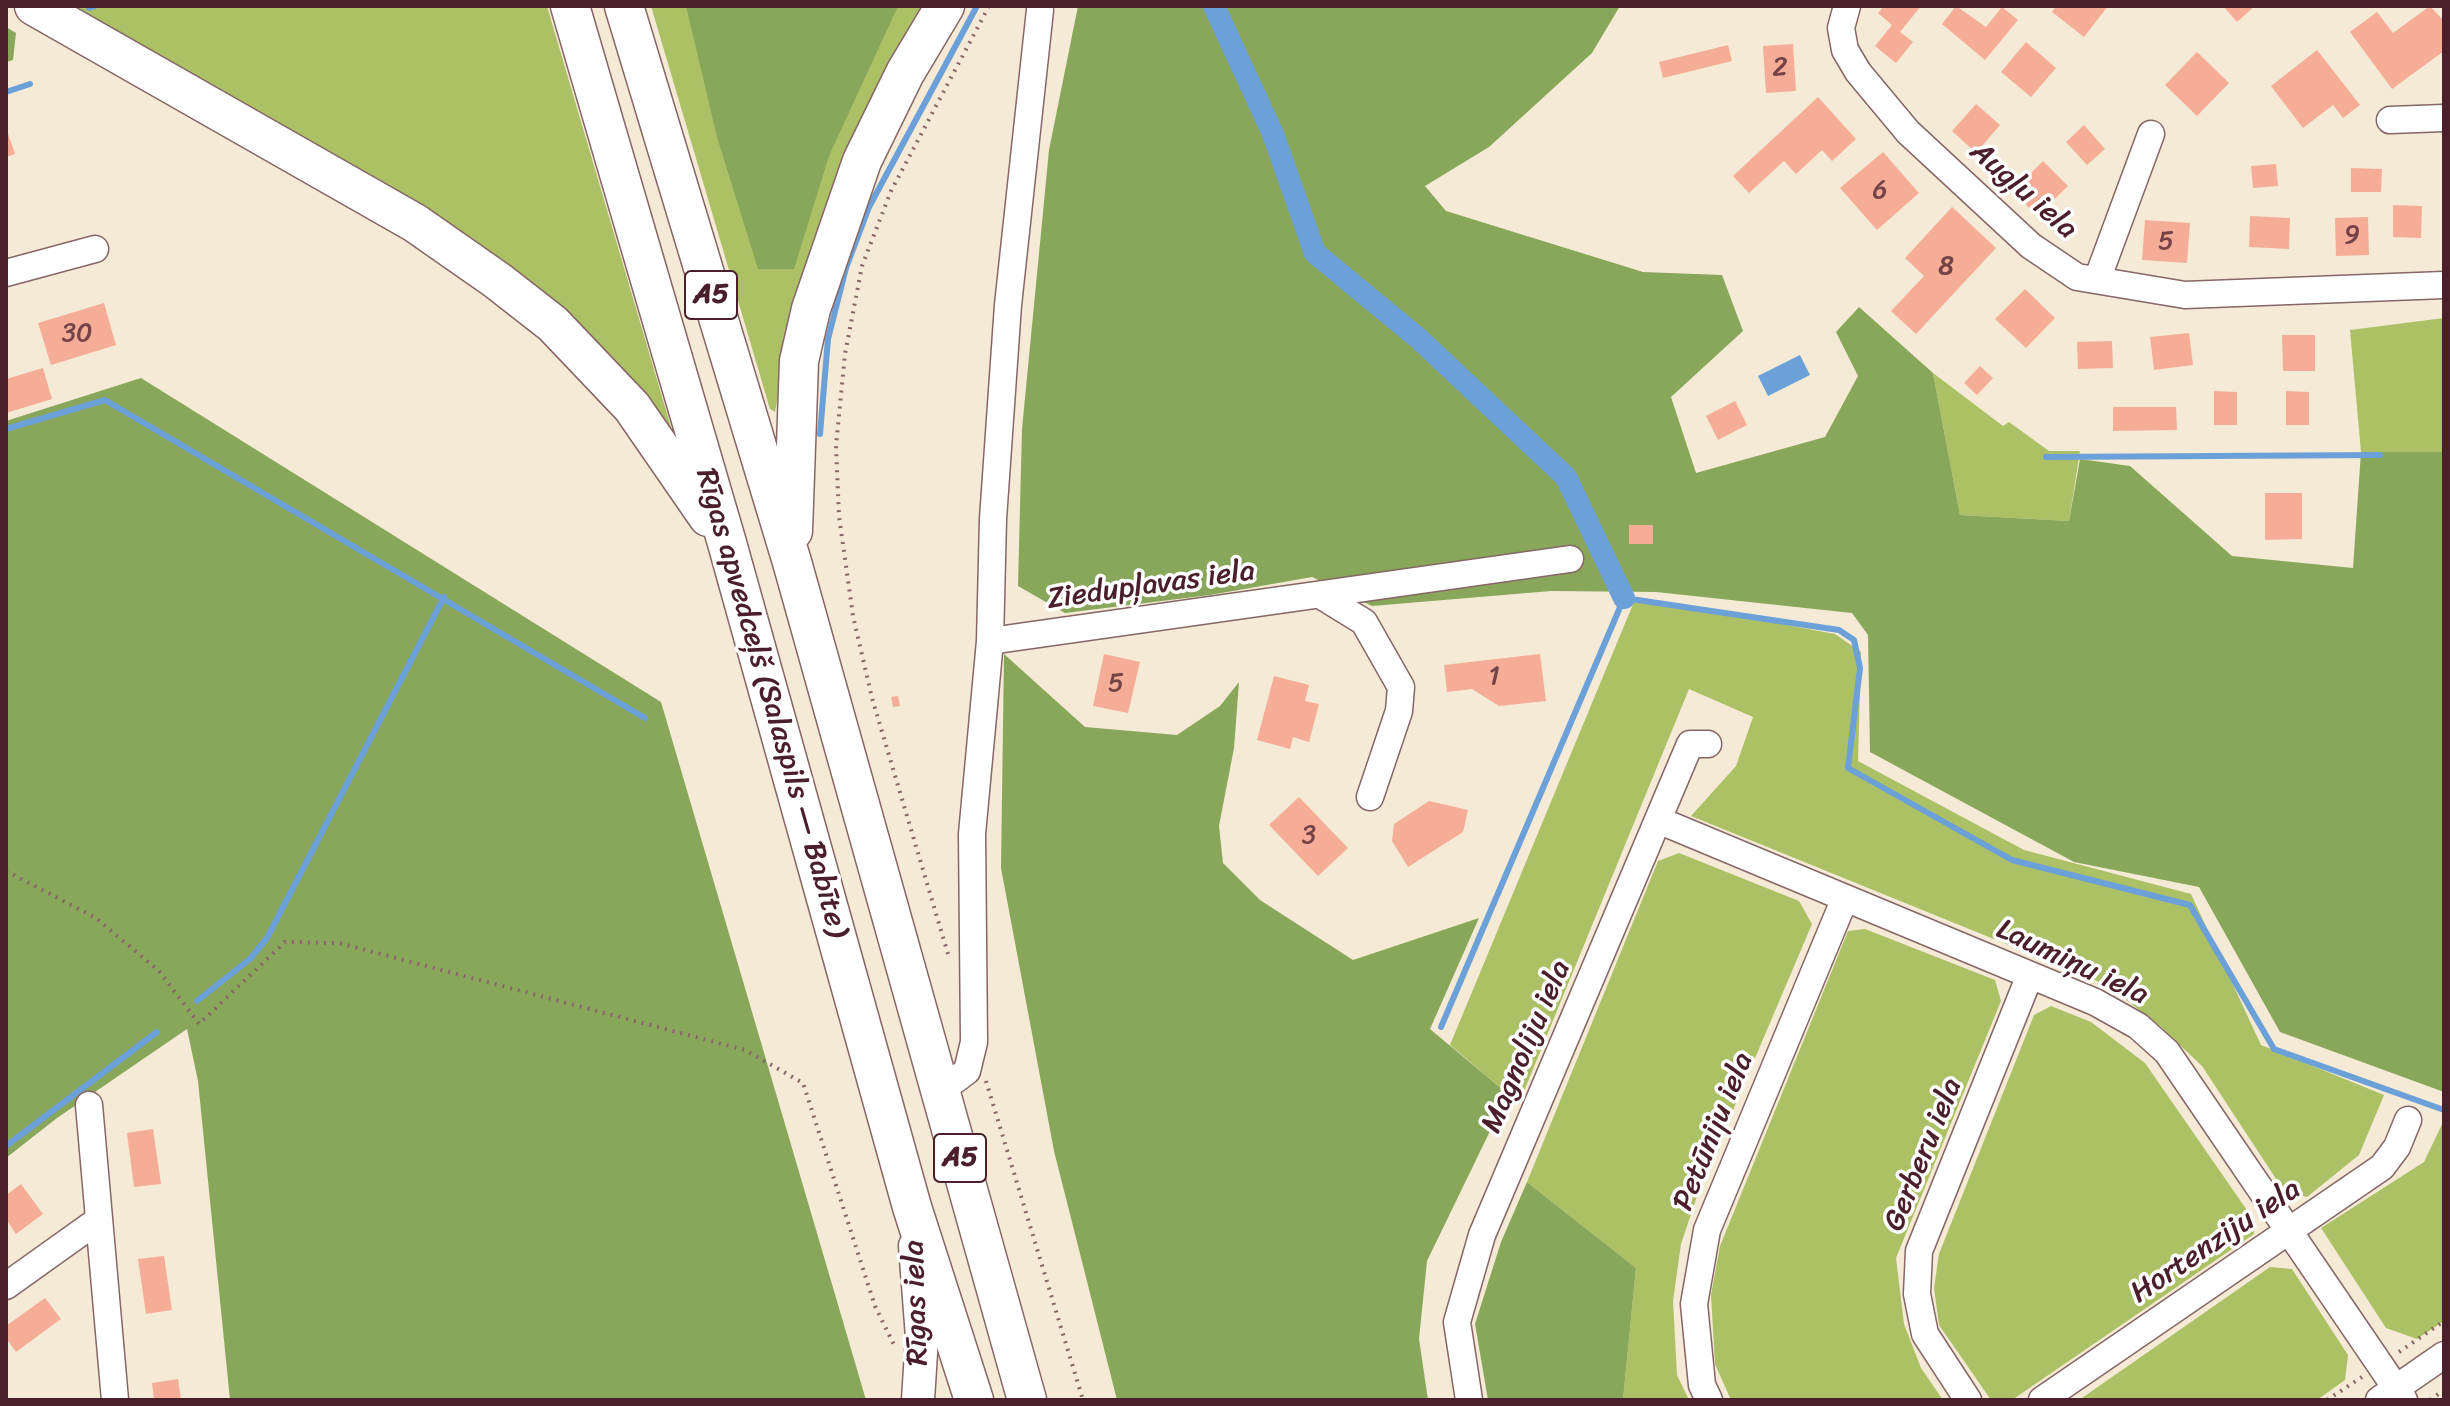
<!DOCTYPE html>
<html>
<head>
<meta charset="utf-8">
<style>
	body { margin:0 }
	#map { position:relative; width:2450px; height:1406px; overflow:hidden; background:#f4ead5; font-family:Sriracha,sans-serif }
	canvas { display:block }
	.frame { position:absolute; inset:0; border:8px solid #4a1f2b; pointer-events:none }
</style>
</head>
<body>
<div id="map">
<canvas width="2450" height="1406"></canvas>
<div class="frame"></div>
</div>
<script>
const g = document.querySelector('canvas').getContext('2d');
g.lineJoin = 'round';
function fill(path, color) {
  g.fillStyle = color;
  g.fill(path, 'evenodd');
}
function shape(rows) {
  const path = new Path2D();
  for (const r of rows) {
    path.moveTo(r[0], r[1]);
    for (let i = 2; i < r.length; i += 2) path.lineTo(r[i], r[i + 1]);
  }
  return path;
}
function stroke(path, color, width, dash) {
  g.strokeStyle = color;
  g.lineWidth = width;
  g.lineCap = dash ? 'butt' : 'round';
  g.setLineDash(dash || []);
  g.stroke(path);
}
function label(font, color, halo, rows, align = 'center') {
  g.font = font + ' Sriracha,sans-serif';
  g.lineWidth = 7;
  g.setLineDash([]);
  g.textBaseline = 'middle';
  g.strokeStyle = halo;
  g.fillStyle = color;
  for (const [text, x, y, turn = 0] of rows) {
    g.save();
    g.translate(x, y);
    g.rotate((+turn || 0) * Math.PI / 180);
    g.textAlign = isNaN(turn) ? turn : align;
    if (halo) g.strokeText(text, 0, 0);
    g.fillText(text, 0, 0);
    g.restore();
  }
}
fill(shape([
	[61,6,547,6,678,451,615,380],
	[651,6,929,6,838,179,814,238,796,298,775,412,770,409],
	[2444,318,2444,452,2361,452,2350,330],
	[1933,373,2003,426,2009,422,2049,451,2080,451,2069,521,1960,515],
	[1636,597,1835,634,1861,652,1858,761,2024,850,2191,894,2261,1045,2384,1095,2359,1155,2307,1197,2284,1191,2202,1066,2161,1027,2107,985,1691,816,1736,766,1753,717,1689,689,1520,1101,1508,1094,1450,1045],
	[1679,853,1799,901,1812,924,1699,1190,1681,1244,1673,1301,1677,1375,1689,1400,1623,1400,1636,1268,1527,1182,1658,861],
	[1865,929,1995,980,2001,1001,1896,1258,1904,1324,1921,1368,1943,1400,1731,1400,1715,1364,1711,1295,1720,1246,1848,931],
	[2051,1006,2091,1022,2145,1063,2251,1216,2254,1234,2012,1400,1991,1400,1939,1325,1934,1288,1939,1254,2034,1015],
	[2444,1120,2444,1321,2417,1339,2386,1328,2321,1228,2424,1162],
	[2270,1267,2292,1269,2348,1355,2345,1380,2317,1400,2079,1400]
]), '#acc165');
fill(shape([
	[686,6,898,6,829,156,794,269,758,269,717,137],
	[1078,6,1620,6,1592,53,1489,147,1425,186,1446,211,1643,272,1722,275,1743,331,1671,397,1696,473,1825,437,1858,376,1836,332,1859,307,1933,373,1960,515,2069,521,2080,459,2130,466,2232,556,2353,568,2361,452,2444,452,2444,1092,2280,1032,2199,887,2074,862,1870,752,1868,635,1852,613,1656,592,1551,591,1372,606,1312,577,1210,595,1065,613,1018,586,1022,429,1049,150],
	[6,27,16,33,13,60,6,62],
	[141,378,661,702,866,1400,230,1400,198,1081,187,1029,57,1118,6,1158,6,421],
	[1004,654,1085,727,1177,735,1220,706,1239,682,1234,748,1219,826,1223,863,1260,900,1353,960,1479,918,1430,1029,1508,1094,1427,1261,1419,1339,1428,1400,1117,1400,1054,1151,1001,868],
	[1527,1182,1636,1268,1623,1400,1488,1400,1475,1324,1501,1242]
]), '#89a75a');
fill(shape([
	[1800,355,1810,375,1768,396,1758,376]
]), '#6ca0d8');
stroke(shape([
	[89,8,95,6],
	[6,92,30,84],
	[6,429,105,400,645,718],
	[820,434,828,339,846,268,869,207,977,6],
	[2046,457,2380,455],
	[197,1001,250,959,267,938,444,597],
	[1441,1027,1624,598,1839,630,1854,640,1860,668,1848,768,2012,860,2190,905,2274,1049,2444,1110],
	[6,1146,157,1032]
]), '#6ca0d8', 6);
stroke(shape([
	[1214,6,1273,134,1315,253,1418,338,1566,477,1624,598]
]), '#6ca0d8', 22);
fill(shape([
	[1884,6,1921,6,1900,32,1913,42,1896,63,1875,46,1892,25,1878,13],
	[1956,6,1986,27,2002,7,2018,20,1985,60,1942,24],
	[2056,6,2108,6,2084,37,2052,12],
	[2223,6,2255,6,2237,22],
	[2430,6,2444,21,2444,51,2392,89,2350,32,2377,12,2393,33],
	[2026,42,2056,68,2031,97,2001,72],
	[1793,44,1796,91,1766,93,1763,46],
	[1728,45,1732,61,1663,78,1659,62],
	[2317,50,2360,105,2343,118,2333,105,2303,128,2271,86],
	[2197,52,2229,83,2197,116,2165,85],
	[1818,97,1856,139,1832,161,1822,150,1796,174,1784,161,1749,193,1733,176],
	[1976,104,2000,125,1976,153,1952,131],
	[2084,125,2105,149,2087,165,2066,142],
	[6,128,15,154,6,157],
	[1883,152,1919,193,1877,230,1840,188],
	[2043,161,2068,186,2037,216,2013,191],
	[2276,164,2278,186,2253,188,2251,166],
	[2351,168,2382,169,2381,192,2351,192],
	[2393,205,2422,206,2421,238,2393,237],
	[1952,207,1996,248,1916,334,1891,311,1924,276,1905,258],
	[2250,216,2290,218,2289,249,2249,247],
	[2368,217,2369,255,2336,256,2335,218],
	[2145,220,2190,223,2187,263,2142,260],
	[2025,289,2055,318,2026,348,1995,319],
	[104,303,116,345,51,365,38,323],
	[2189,333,2193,365,2154,370,2150,337],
	[2282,335,2315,335,2315,371,2283,371],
	[2112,341,2113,368,2078,369,2077,342],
	[1980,366,1993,378,1977,395,1964,383],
	[43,368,52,399,6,413,6,379],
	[2214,391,2237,392,2237,425,2214,425],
	[2286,391,2309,392,2309,425,2286,425],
	[1735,401,1747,425,1718,440,1706,416],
	[2113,407,2176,407,2177,430,2113,431],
	[2265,493,2302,493,2302,539,2265,540],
	[1629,525,1653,525,1653,544,1629,544],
	[1104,654,1140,662,1128,713,1093,706],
	[1540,654,1546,701,1499,706,1472,689,1447,692,1444,665],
	[1274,676,1309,685,1305,701,1319,704,1309,742,1293,737,1290,749,1257,740],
	[898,696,900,706,893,707,891,697],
	[1299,797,1348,848,1318,876,1269,825],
	[1429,801,1468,810,1463,832,1408,867,1392,841,1394,824],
	[153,1129,161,1184,134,1187,127,1133],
	[21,1184,43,1214,16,1234,6,1219,6,1195],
	[164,1256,172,1310,146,1314,138,1259],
	[45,1298,61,1319,16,1352,6,1338,6,1326],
	[178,1379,181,1400,154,1400,152,1383]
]), '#f6ad97');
const minor = shape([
	[1847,6,1841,28,1845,50,1858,72,1908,132,2031,246,2077,277,2185,295,2444,285],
	[2390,120,2444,118],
	[6,273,95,249],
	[2097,280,2151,134],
	[1320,595,1364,622,1401,687,1399,711,1370,797],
	[990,641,1570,559],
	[1658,820,2095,1002,2138,1026,2167,1052,2404,1400],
	[939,1083,955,1080,967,1071,974,1042,972,834,990,641,993,519,1008,305,1040,10],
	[89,1105,115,1400],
	[6,1286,97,1221],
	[1469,1400,1457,1322,1482,1235,1690,744,1708,744],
	[1709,1400,1702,1385,1694,1304,1707,1230,1845,898],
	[1968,1400,1925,1334,1917,1294,1919,1251,2030,975],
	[2042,1400,2382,1167,2397,1147,2408,1120],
	[2379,1400,2444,1355]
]);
const major = shape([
	[915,1246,922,1337,918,1400]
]);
const highway = shape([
	[34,6,415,223,498,281,553,324,632,407,708,517],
	[570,6,727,543,912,1207,974,1400],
	[624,6,792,562,1027,1400],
	[793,531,799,361,811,309,862,161,905,73,945,6]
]);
stroke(minor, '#866666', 29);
stroke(major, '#866666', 35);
stroke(highway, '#866666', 41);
stroke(shape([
	[6,871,96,918,159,971,199,1024,285,942,339,943,745,1050,803,1083,875,1306,895,1347],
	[948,954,872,698,853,616,839,516,836,446,845,354,862,266,891,191,989,6],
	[986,1081,1083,1400],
	[2399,1352,2444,1321],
	[2327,1400,2362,1377],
	[2430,1400,2444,1390]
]), '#866666', 4, [2, 6]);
stroke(minor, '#fff', 26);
stroke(major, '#fff', 32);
stroke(highway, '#fff', 38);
label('26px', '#754246', null, [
	["2",1780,68],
	["6",1880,191],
	["9",2352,236],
	["5",2166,242],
	["8",1946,267],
	["30",77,334],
	["1",1494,677],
	["5",1116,684],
	["3",1309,836]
]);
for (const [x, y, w] of [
	[711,295,52],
	[960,1158,52]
]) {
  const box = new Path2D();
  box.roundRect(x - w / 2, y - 24, w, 48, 6);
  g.fillStyle = '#fff';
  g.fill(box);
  stroke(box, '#4a1f2b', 2);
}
label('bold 28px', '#4a1f2b', null, [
	["A5",711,295],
	["A5",960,1158]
]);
label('30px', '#4a1f2b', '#fff', [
	["Augļu iela",2023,191,41],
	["Ziedupļavas iela",1151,586,-8],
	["Rīgas apvedceļš (Salaspils — Babīte)",771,703,74],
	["Laumiņu iela",2072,963,25],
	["Magnoliju iela",1527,1047,-67],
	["Petūniju iela",1714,1132,-68],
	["Gerberu iela",1924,1155,-68],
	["Hortenziju iela",2216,1242,-34],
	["Rīgas iela",917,1303,-92]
]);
</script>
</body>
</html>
